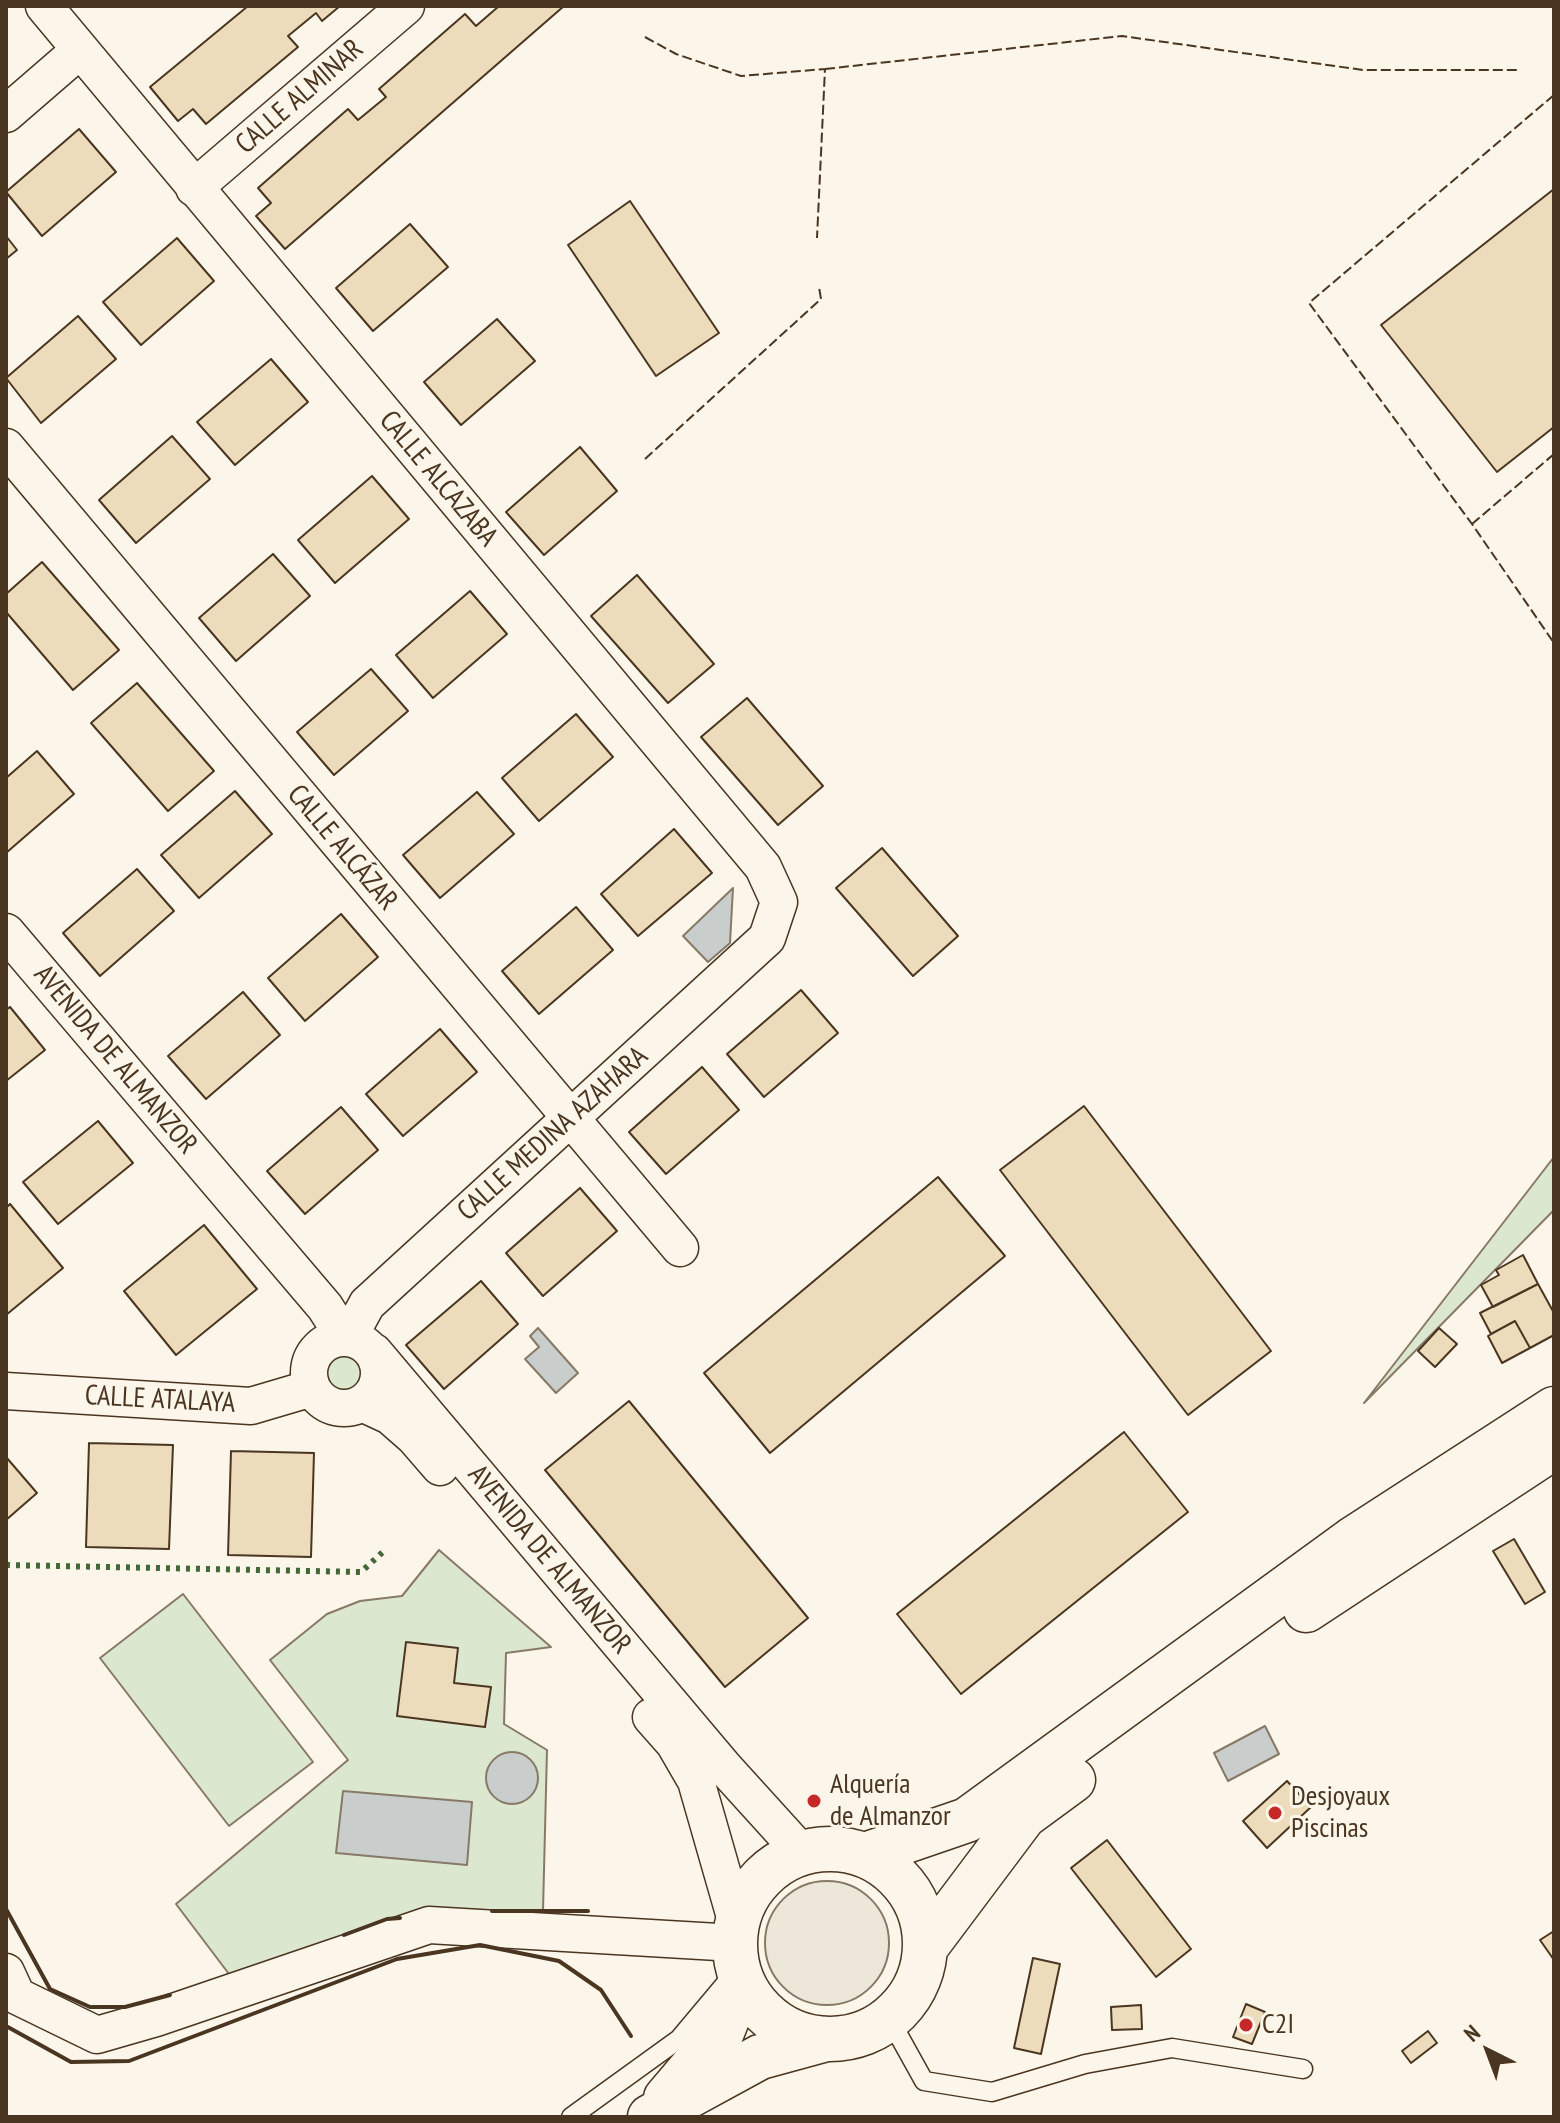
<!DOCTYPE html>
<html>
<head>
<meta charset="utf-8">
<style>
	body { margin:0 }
	#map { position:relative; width:1560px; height:2123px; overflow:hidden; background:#fbf6e9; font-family:"PT Sans Narrow",sans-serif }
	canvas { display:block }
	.frame { position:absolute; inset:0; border:8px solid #4a3520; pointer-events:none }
	.north { position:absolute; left:1448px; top:2011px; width:80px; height:80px; -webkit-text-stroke:6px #fbf6e9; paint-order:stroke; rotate:318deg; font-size:22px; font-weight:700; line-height:32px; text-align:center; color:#4a3520 }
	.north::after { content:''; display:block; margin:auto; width:28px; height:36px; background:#4a3520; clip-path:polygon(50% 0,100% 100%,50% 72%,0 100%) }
</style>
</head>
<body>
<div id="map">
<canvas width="1560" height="2123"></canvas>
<div class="frame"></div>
<div class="north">N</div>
</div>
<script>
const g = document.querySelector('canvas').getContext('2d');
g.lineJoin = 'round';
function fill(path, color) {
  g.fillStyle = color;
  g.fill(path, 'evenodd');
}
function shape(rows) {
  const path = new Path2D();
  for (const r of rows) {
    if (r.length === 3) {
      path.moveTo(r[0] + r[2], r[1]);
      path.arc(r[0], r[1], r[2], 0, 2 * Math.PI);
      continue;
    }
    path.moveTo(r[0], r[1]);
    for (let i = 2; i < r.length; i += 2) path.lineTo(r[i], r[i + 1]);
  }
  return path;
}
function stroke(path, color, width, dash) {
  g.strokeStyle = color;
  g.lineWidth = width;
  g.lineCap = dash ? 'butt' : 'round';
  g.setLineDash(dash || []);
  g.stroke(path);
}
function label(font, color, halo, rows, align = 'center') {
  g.font = font + ' "PT Sans Narrow",sans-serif';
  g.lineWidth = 6;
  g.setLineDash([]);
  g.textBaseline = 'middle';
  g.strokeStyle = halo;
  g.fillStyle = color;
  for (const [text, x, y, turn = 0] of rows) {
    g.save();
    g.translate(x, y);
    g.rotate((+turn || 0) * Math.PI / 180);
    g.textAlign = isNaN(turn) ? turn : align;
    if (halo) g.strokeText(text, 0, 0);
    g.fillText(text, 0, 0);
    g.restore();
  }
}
const green = shape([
	[1554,1157,1554,1210,1364,1403,1554,1157],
	[345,1373,26],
	[439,1550,551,1647,506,1653,504,1724,547,1750,543,1911,480,1911,387,1919,232,1978,176,1904,348,1760,270,1660,327,1614,360,1601,402,1596,439,1550],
	[183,1594,313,1762,229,1826,100,1658,183,1594]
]);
fill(green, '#dce7d0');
stroke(green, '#887966', 2);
const parking = shape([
	[827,1943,62]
]);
fill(parking, '#ede7d9');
stroke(parking, '#887966', 2);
const water = shape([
	[733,888,730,943,708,962,683,936,733,888],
	[538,1328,578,1373,556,1393,525,1359,539,1347,530,1336,538,1328],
	[1265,1726,1279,1754,1228,1781,1214,1753,1265,1726],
	[512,1778,26],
	[343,1791,472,1802,467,1865,336,1853,343,1791]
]);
fill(water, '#c9cecd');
stroke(water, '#887966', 2);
const building = shape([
	[248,6,340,6,322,21,316,13,288,36,298,47,206,124,193,109,178,121,150,87,248,6],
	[499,6,564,6,285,249,256,216,271,203,258,188,348,109,358,120,386,97,379,89,465,14,476,26,499,6],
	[79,129,116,172,42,236,6,192,79,129],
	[1554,189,1554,427,1497,472,1381,325,1554,189],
	[630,201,719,333,656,376,568,245,630,201],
	[410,224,448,267,373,331,336,288,410,224],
	[6,236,17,250,6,259,6,236],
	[177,238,214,281,141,345,103,302,177,238],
	[78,316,116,359,41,423,6,378,78,316],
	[497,319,535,361,461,425,424,382,497,319],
	[271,359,308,402,235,465,197,422,271,359],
	[172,436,210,479,136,543,99,500,172,436],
	[580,447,617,491,544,555,506,512,580,447],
	[372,476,409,519,335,583,298,540,372,476],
	[273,554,310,596,236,661,199,618,273,554],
	[42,562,119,650,73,690,6,612,6,594,42,562],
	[637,575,714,664,668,703,591,616,637,575],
	[470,591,507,634,433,698,396,655,470,591],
	[371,669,408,711,334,775,297,732,371,669],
	[137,683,214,771,168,811,91,723,137,683],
	[747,698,823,786,778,825,701,737,747,698],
	[576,714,613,757,539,821,502,778,576,714],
	[37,751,74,794,6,853,6,778,37,751],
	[235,791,272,834,199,898,161,855,235,791],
	[477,792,514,834,440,898,403,855,477,792],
	[674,829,712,873,638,936,601,894,674,829],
	[882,848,958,936,913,976,836,888,882,848],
	[137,869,174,911,100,976,63,933,137,869],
	[576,907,613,950,539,1014,502,971,576,907],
	[341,914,378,957,305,1021,268,978,341,914],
	[801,990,838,1033,764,1097,727,1054,801,990],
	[243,992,280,1035,206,1099,168,1056,243,992],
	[10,1007,45,1050,6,1081,6,1010,10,1007],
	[440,1029,477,1072,403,1136,366,1094,440,1029],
	[702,1067,739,1110,666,1174,629,1132,702,1067],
	[1084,1106,1271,1351,1188,1415,1000,1170,1084,1106],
	[341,1107,378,1150,305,1214,267,1171,341,1107],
	[98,1121,133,1163,58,1224,23,1182,98,1121],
	[938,1177,1005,1256,770,1453,704,1373,938,1177],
	[580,1188,617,1231,543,1296,506,1253,580,1188],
	[10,1204,63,1268,6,1315,6,1208,10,1204],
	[204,1225,257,1289,176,1355,124,1291,204,1225],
	[1523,1255,1538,1284,1493,1307,1481,1285,1499,1275,1496,1270,1523,1255],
	[481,1281,518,1324,444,1389,406,1345,481,1281],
	[1538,1284,1554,1313,1554,1335,1530,1348,1515,1321,1491,1334,1480,1313,1538,1284],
	[1515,1321,1530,1348,1502,1363,1488,1336,1515,1321],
	[1439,1328,1457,1344,1435,1367,1418,1351,1439,1328],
	[629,1401,808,1618,725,1687,545,1470,629,1401],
	[1124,1432,1188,1512,961,1694,897,1614,1124,1432],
	[89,1443,173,1445,169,1549,86,1547,89,1443],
	[231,1451,314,1453,311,1557,228,1555,231,1451],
	[6,1457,37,1493,6,1520,6,1457],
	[1514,1539,1545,1592,1525,1604,1493,1551,1514,1539],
	[406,1642,458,1648,454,1683,491,1687,485,1727,397,1716,406,1642],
	[1287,1781,1311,1807,1267,1848,1243,1821,1287,1781],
	[1107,1840,1191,1949,1156,1977,1071,1868,1107,1840],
	[1554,1931,1554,1960,1540,1940,1554,1931],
	[1033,1958,1060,1964,1041,2054,1014,2048,1033,1958],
	[1246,2004,1265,2012,1252,2044,1233,2037,1246,2004],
	[1141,2005,1142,2029,1112,2030,1111,2007,1141,2005],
	[1428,2031,1437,2043,1411,2063,1402,2051,1428,2031]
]);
fill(building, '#ecdcbc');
stroke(building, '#4a3520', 2);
const lane = shape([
	[889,2018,924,2081,992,2092,1085,2064,1172,2048,1303,2069],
	[571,2117,679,2039,726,1983]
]);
const street = shape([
	[44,6,763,867,779,902,767,938,367,1304,349,1337],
	[6,114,80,50],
	[194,188,406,6],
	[6,447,680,1248],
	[6,932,325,1307,344,1337],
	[344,1373,35],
	[374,1352,724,1767],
	[6,1391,251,1406,312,1388],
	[362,1403,390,1416,414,1437,440,1467],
	[651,1717,674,1743,696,1781],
	[737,1924,696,1781,705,1765,724,1767,802,1853],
	[6,1972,17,1996,97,2035,156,2018,429,1925,735,1943]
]);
const secondary = shape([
	[1306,1610,1554,1447],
	[830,1944,95],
	[865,1855,967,1820,1353,1539,1554,1409],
	[925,1948,1024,1816,1073,1780],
	[666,2098,722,2032,742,1981],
	[650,2117,760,2057,826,2039]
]);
stroke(lane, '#4a3520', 21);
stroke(street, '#4a3520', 39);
stroke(secondary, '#4a3520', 47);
stroke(lane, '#fbf6e9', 18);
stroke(street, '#fbf6e9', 36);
stroke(secondary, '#fbf6e9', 44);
stroke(shape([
	[6,1565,361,1572,385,1550]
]), '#436837', 6, [4, 6]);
stroke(shape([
	[645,37,676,54,741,76,825,69,817,238],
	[825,69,1122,36,1363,70,1517,70],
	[1554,95,1309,303,1472,524,1554,643],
	[645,459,821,299,819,287],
	[1472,524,1554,454]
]), '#4a3520', 2, [10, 4]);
stroke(shape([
	[6,1909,50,1989,90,2007,125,2007,170,1995],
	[492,1911,588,1911],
	[344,1935,387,1919,400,1918],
	[6,2026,71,2062,129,2061,397,1959,480,1945,559,1961,601,1990,631,2036]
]), '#4a3520', 4);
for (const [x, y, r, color] of [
	[814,1801,8,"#c62828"],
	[1275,1813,8,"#c62828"],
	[1246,2025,8,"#c62828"]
]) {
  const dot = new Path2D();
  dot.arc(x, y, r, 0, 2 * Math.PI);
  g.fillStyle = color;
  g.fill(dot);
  stroke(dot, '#fbf6e9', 3);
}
label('28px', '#4a3520', '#fbf6e9', [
	["CALLE ALMINAR",300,97,-41],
	["CALLE ALCAZABA",438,479,50],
	["CALLE ALCÁZAR",342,848,50],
	["AVENIDA DE ALMANZOR",115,1060,50],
	["CALLE MEDINA AZAHARA",553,1134,-42],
	["CALLE ATALAYA",160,1400,3],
	["AVENIDA DE ALMANZOR",549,1560,50]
]);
label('28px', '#4a3520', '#fbf6e9', [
	["Alquería",830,1785],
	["de Almanzor",830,1817],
	["Desjoyaux",1291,1797],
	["Piscinas",1291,1829],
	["C2I",1262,2025]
], 'left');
</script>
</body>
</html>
